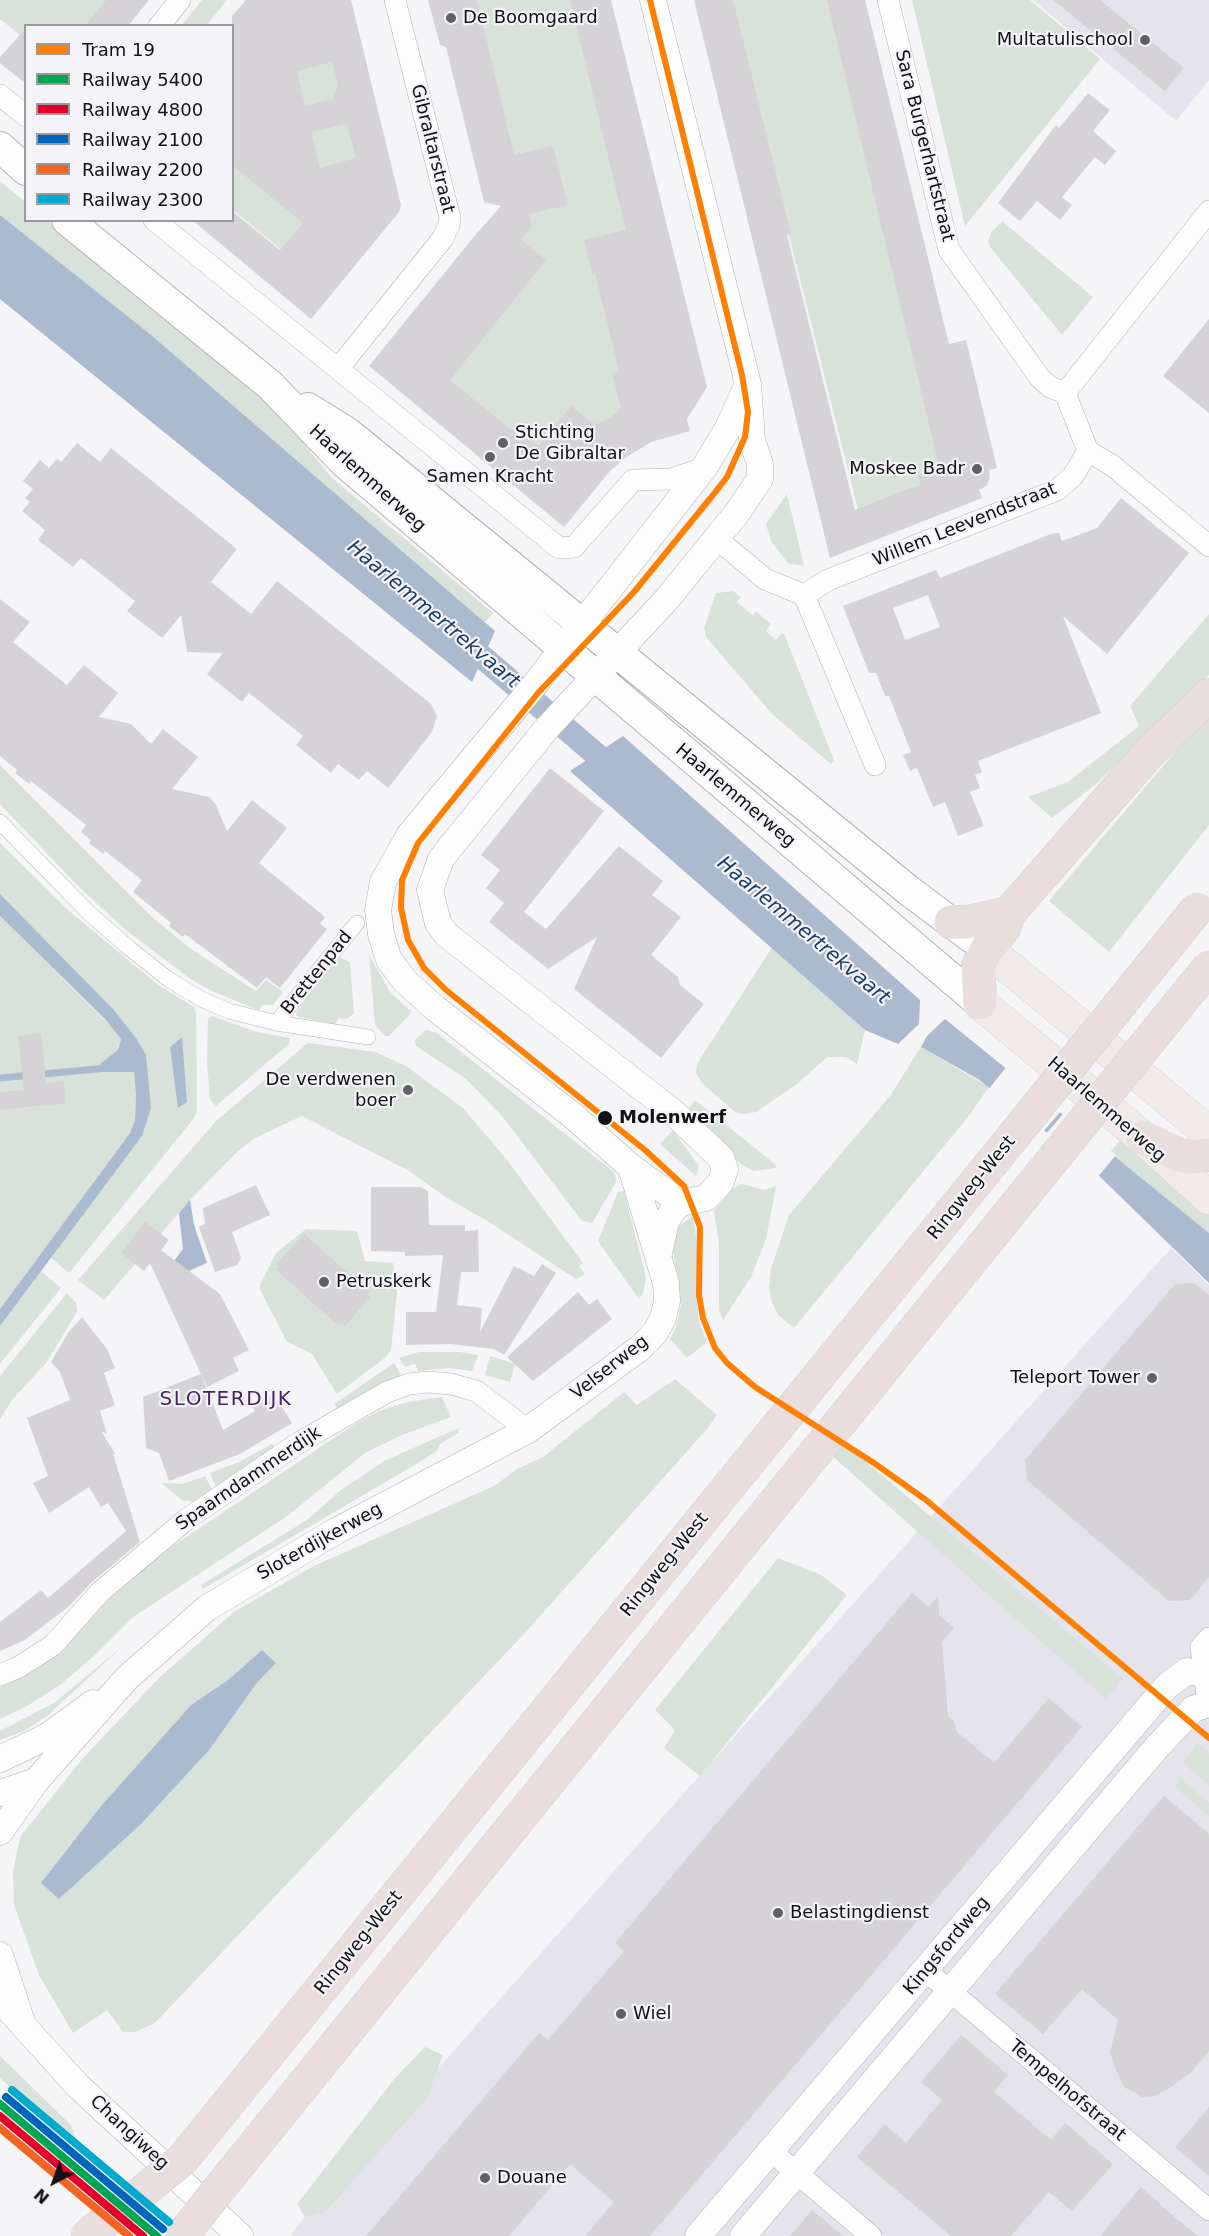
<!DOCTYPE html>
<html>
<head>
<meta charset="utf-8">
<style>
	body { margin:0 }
	#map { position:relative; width:1209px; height:2236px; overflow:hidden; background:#f5f4f7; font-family:"DejaVu Sans",sans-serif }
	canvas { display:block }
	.legend { position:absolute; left:24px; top:24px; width:210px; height:198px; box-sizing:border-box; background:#f4f3f8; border:2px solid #9a999c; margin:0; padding:8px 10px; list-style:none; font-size:18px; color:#121113 }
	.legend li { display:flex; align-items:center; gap:12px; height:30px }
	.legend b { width:30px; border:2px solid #9a999c }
	.north { position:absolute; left:24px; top:2152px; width:60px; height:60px; -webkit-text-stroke:4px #f4f3f8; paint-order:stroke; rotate:221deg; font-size:16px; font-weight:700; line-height:24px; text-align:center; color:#121113 }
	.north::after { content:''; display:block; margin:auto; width:21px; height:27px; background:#121113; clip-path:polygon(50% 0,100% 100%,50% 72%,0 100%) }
</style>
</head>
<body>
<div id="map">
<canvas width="1209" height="2236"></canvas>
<ul class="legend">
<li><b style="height:8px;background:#ff7f00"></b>Tram 19</li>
<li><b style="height:8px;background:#00a651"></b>Railway 5400</li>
<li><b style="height:8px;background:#e4002b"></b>Railway 4800</li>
<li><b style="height:8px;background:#0065bd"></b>Railway 2100</li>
<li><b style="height:8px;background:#f26522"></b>Railway 2200</li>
<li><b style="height:8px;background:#00a9ce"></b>Railway 2300</li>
</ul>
<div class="north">N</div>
</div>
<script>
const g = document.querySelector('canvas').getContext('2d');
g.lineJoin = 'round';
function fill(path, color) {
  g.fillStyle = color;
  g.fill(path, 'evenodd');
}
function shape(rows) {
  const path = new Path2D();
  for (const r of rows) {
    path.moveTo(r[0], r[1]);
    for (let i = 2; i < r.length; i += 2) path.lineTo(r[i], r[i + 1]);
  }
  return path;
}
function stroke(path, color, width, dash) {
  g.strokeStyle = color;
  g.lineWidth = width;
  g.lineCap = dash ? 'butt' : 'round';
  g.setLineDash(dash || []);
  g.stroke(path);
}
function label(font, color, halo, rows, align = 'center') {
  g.font = font + ' "DejaVu Sans",sans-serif';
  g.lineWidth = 4.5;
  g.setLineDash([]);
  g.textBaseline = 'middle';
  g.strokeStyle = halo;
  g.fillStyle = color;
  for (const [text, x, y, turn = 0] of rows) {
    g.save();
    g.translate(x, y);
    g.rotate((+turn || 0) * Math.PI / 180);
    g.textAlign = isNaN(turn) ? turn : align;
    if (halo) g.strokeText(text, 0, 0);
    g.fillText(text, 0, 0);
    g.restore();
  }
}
fill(shape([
	[1033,0,1209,0,1209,80,1176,121],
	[1171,1248,1209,1285,1209,2236,291,2236,297,2226]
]), '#e5e4ec');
fill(shape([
	[0,0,115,0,94,25,26,26,25,39,0,19],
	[202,0,227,0,207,25,182,25],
	[318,0,379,197,311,274,233,210,233,63],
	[474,0,584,0,677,374,564,488,414,362,515,225],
	[730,0,843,0,957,466,859,514],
	[912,0,1030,0,1100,59,965,226],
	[0,181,25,202,26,220,48,221,278,411,331,477,493,613,485,622,150,334,0,215],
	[1002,221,1093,297,1062,335,990,247,988,241,991,233],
	[787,494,804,566,788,563,771,541,766,524],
	[733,591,741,597,737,602,752,615,757,612,771,624,766,631,776,640,782,633,785,636,834,760,831,764,773,715,706,637,704,628,716,593],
	[1209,614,1209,675,1094,786,1052,818,1028,797,1068,782,1139,726,1130,706],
	[1209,716,1209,825,1109,952,1049,901,1185,740],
	[0,765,152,917,191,949,256,991,266,980,283,992,273,1005,262,1005,259,1010,214,992,189,978,127,931,78,886,0,804],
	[0,843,68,910,157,984,194,1007,196,1012,197,1111,194,1118,69,1273,50,1257,142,1136,136,1038,114,1010,0,894],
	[0,916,115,1030,121,1039,118,1050,101,1063,98,1072,134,1072,136,1095,135,1120,130,1133,0,1309],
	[773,946,865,1030,857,1064,846,1057,827,1057,797,1084,756,1112,742,1114,735,1112,703,1084,696,1073,697,1064],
	[369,955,390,992,412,1012,389,1036,385,1036,375,1025],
	[340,957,350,962,354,1014,346,1019,338,1018,335,1024,299,1017,296,1015,299,1008],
	[212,1016,256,1032,290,1038,289,1044,216,1106,210,1099,207,1061,208,1019],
	[426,1030,437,1033,615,1173,616,1182,592,1223,582,1221,502,1116,466,1079,416,1046,415,1040],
	[308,1043,375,1052,406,1066,463,1108,507,1160,583,1263,579,1266,585,1274,576,1279,489,1222,447,1198,409,1171,302,1116,255,1138,237,1152,190,1200,104,1300,78,1280,216,1121],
	[921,1047,989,1087,968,1117,794,1328,778,1315,771,1300,769,1287,771,1269,789,1215,890,1096],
	[695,1100,775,1164,776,1168,753,1171,741,1164,684,1116],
	[673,1130,699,1166,696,1176,660,1144],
	[1126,1134,1209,1203,1209,1233,1109,1153],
	[742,1184,765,1190,776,1186,766,1239,751,1277,723,1320,719,1310,719,1244,714,1211,732,1189],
	[624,1191,646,1277,643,1293,639,1299,598,1241,618,1192],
	[693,1216,697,1244,697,1303,699,1322,707,1342,687,1358,670,1339,675,1330,681,1305,672,1244,675,1229],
	[306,1229,357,1231,365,1261,393,1263,397,1293,391,1350,386,1357,337,1394,312,1354,287,1342,259,1287,276,1253],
	[41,1271,61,1288,0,1364,0,1326],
	[67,1293,76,1303,77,1312,46,1363,12,1400,0,1419,0,1376],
	[419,1352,460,1352,478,1355,472,1371,449,1368,418,1371,415,1364,405,1367,399,1358],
	[490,1356,515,1364,510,1382,485,1375],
	[394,1363,404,1380,339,1411,334,1404],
	[675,1379,717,1415,707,1429,524,1634,155,2023,135,2032,123,2032,107,2010,73,2033,39,1975,14,1905,13,1872,20,1837,83,1758,160,1677,234,1612,314,1566,494,1486,517,1469,543,1457,624,1392,637,1405],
	[262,1650,276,1663,256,1684,210,1749,142,1823,41,1884,101,1806,191,1705,228,1680],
	[442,1397,451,1417,402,1435,365,1453,286,1517,133,1617,96,1654,60,1685,27,1706,0,1719,0,1687,23,1676,50,1658,143,1566,358,1422,379,1411,407,1402],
	[459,1428,458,1433,440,1444,438,1450,423,1460,203,1589,201,1585,307,1520,341,1490,384,1461],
	[838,1438,1123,1679,1106,1699,831,1455],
	[272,1444,277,1451,218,1491,210,1473,239,1462],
	[205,1476,212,1490,194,1502,182,1500,161,1483,182,1484],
	[778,1558,821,1575,847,1595,700,1776,664,1748,675,1730,655,1710],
	[123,1646,47,1716,24,1731,0,1740,0,1731,54,1703],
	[1197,1743,1209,1753,1209,1785,1183,1763],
	[1181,1779,1209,1803,1209,1816,1175,1787],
	[425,2047,443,2055,427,2098,326,2211,305,2217,297,2204,395,2078],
	[0,2056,71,2125,75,2137,65,2135,0,2078]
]), '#d8e2da');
fill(shape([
	[0,215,150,334,495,631,472,682,0,299],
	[623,736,920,1000,919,1024,898,1044,865,1030,570,771],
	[0,894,114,1010,136,1038,146,1055,151,1108,142,1136,0,1326,0,1309,130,1133,135,1120,136,1095,134,1072,97,1072,101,1063,118,1050,121,1039,105,1019,0,916],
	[945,1019,1209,1233,1209,1283,1087,1164,978,1079,921,1047,927,1036],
	[182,1037,187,1102,178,1108,170,1047],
	[190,1200,194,1225,207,1263,161,1283,159,1281,183,1249,179,1213],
	[262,1650,276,1663,256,1684,210,1749,142,1823,59,1899,41,1883,101,1806,191,1705,228,1680]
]), '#abbace');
fill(shape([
	[1007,1066,1061,1111,1042,1133,988,1090],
	[1064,1113,1116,1155,1097,1178,1045,1135]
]), '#f5f4f7');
stroke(shape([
	[0,1078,108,1068]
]), '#abbace', 7);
stroke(shape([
	[459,637,619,774]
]), '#abbace', 24);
fill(shape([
	[106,0,149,0,128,26,85,26],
	[246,0,351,0,401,205,399,212,311,319,192,220,232,220,232,211,280,250,303,223,232,165,232,16],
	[332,62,338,86,333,99,305,106,297,71],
	[347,124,356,158,320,168,311,132],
	[428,0,477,0,514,155,553,146,564,190,568,205,529,214,532,227,521,240,546,260,450,380,515,433,518,429,539,446,571,406,595,425,610,418,621,408,612,373,619,371,595,273,592,273,584,240,626,230,570,0,611,0,707,387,687,419,690,431,651,442,625,458,610,471,564,527,369,366,472,239,501,206,484,202,446,47,440,45],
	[694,0,733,0,791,234,787,235,855,510,921,484,918,475,939,466,827,0,865,0,949,344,966,340,997,468,989,470,990,478,986,486,979,490,982,498,830,558],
	[1053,0,1100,0,1184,68,1165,91],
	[26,28,26,84,0,63,0,57],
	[1088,93,1110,110,1093,131,1116,151,1105,165,1095,157,1062,197,1072,205,1060,220,1037,201,1020,221,998,203,1056,125,1059,128],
	[1209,319,1209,413,1163,376],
	[77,443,100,462,111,448,237,549,211,582,251,614,277,581,431,704,437,716,432,732,388,788,367,771,359,780,338,764,331,773,296,745,303,736,249,693,242,702,207,674,223,653,187,652,181,615,162,638,127,611,135,601,81,558,73,567,38,540,45,530,22,511,30,502,25,498,33,489,23,481,40,460,49,468,57,459,61,462],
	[1121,498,1189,553,1107,654,1063,616,1101,713,978,761,982,772,975,775,980,788,970,792,984,826,958,836,945,802,933,807,917,768,910,771,903,755,911,752,889,696,885,696,876,673,869,673,843,606,936,570,940,578,1051,534,1059,533,1062,541,1097,528],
	[928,595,940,627,905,640,893,608],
	[0,599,30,622,13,642,67,685,84,665,118,693,99,717,131,724,151,744,163,729,198,757,172,789,209,797,215,803,227,831,252,800,287,828,259,863,325,917,320,924,327,929,280,988,266,977,257,988,185,934,183,937,169,926,171,923,133,892,142,880,105,851,103,854,89,843,91,840,81,832,86,825,31,781,29,784,15,773,17,770,0,756],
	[550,768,604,811,524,912,546,929,619,846,663,881,652,895,681,917,651,955,678,977,680,985,704,1004,661,1058,574,989,597,937,548,969,489,922,504,903,486,888,500,870,481,855],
	[41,1033,46,1083,64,1081,66,1103,0,1110,0,1092,24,1090,18,1036],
	[256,1185,270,1215,232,1232,241,1258,237,1265,215,1272,199,1227,205,1224,203,1208],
	[371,1187,421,1187,428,1191,429,1225,465,1225,465,1231,478,1230,479,1272,461,1272,457,1305,482,1308,480,1332,514,1266,534,1276,542,1264,556,1273,504,1355,494,1349,451,1344,406,1345,406,1312,436,1312,443,1255,405,1256,405,1252,371,1251],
	[145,1222,169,1240,161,1250,220,1294,249,1350,233,1358,239,1371,207,1387,150,1263,144,1271,121,1253,136,1234,134,1229,137,1232],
	[304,1234,370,1292,367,1295,370,1297,345,1326,342,1323,339,1326,276,1270,279,1267,276,1264],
	[1194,1283,1209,1295,1209,1577,1190,1600,1169,1601,1027,1480,1025,1460,1175,1284],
	[578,1292,589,1305,597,1299,612,1319,533,1381,507,1357],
	[82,1317,107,1349,115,1368,104,1373,115,1405,100,1411,107,1434,101,1431,116,1455,113,1454,140,1542,92,1582,68,1607,25,1640,0,1651,0,1622,41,1590,48,1598,126,1531,108,1503,101,1507,89,1487,49,1513,33,1483,48,1476,27,1418,70,1400,60,1372,51,1362,68,1333],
	[201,1374,223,1430,255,1411,251,1405,268,1394,273,1402,277,1399,292,1423,240,1454,169,1481,159,1453,146,1448,143,1397],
	[912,1593,929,1607,938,1596,939,1615,954,1628,942,1642,948,1716,955,1722,956,1731,994,1763,1049,1698,1082,1727,650,2236,585,2236,614,2202,570,2164,509,2236,366,2236,539,2033,548,2040,624,1951,615,1943],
	[1164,1796,1209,1834,1209,2051,1190,2073,1170,2088,1155,2096,1142,2097,1124,2087,1116,2070,1110,2053,1118,2020,1082,1989,1043,2034,995,1994],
	[961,2035,1008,2075,994,2092,1012,2107,1051,2140,1065,2123,1113,2164,1072,2211,1049,2192,1011,2236,951,2236,857,2157,885,2124,906,2143,942,2100,921,2082],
	[1209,2107,1209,2176,1175,2147],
	[1141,2187,1172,2215,1198,2236,1100,2236],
	[812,2210,843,2236,790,2236]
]), '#d5d3d5');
const pedestrian = shape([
	[0,822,89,913,129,948,168,979,201,999,229,1011,276,1023,368,1037],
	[276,1023,357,923]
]);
const minor = shape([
	[888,0,949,250,1040,378,1050,387,1065,393],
	[159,26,180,0],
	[0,95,26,116],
	[154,220,559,548,574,547,633,480,671,479,704,468],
	[338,369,443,238,449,225,450,218,395,0],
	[1065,393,1209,211],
	[1065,393,1088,451],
	[1088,451,1113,466,1209,546],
	[717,539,765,579,804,595,875,765],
	[804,595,828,580,1057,490,1073,476,1088,451],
	[0,1675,19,1667,53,1645,100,1592,187,1519,300,1442,387,1392,409,1384,428,1382,451,1384,476,1391,528,1430],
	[1208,1703,1201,1647,1209,1638],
	[926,1971,1209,2210],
	[772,2152,871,2236]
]);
const tertiary = shape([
	[653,0,748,384,752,440,760,464,760,479,737,513,667,599,548,727,452,845,441,859,430,890,438,923,447,935,674,1113,721,1158,725,1169,721,1182,706,1198,681,1203,673,1210,666,1222,659,1253],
	[631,1167,681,1203],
	[0,1759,48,1736,93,1703],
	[0,1793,36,1781,127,1678,207,1608,336,1531,528,1430,640,1348,655,1333,663,1318,667,1301,666,1283,631,1167,572,1115,435,1008,405,981,389,960,381,934,378,910,383,882,410,834,532,688,704,468,728,428,748,384],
	[0,1832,36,1781],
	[0,1955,21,2019],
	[0,2000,78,2086,240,2236],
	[698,2236,1167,1686,1187,1671,1209,1675],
	[743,2236,1157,1747,1193,1709,1209,1704]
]);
const secondary = shape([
	[0,147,26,170],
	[67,220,270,385,344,462,980,1003],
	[308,408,348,433,908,890,972,938]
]);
const primary = shape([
	[987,949,1209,1133],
	[980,1003,1143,1138,1209,1198]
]);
const motorway = shape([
	[951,922,967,922,1009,913],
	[980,1003,978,966,987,949,1004,928,1009,913,1148,754,1209,695],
	[1143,1138,1179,1155,1190,1157,1209,1155],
	[182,2160,1020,1128],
	[219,2189,1055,1157]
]);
stroke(pedestrian, '#b4b3b6', 16);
stroke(minor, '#b4b3b6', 22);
stroke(tertiary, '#b4b3b6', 27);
stroke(secondary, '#b4b3b6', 32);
stroke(primary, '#d0d0d1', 34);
stroke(motorway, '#d0d0d1', 34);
stroke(pedestrian, '#fefdfe', 15);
stroke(minor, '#fefdfe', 21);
stroke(tertiary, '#fefdfe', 26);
stroke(secondary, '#fefdfe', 30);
stroke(primary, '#f2eae9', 33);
stroke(motorway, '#eadddd', 33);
const motorwayBridge = shape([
	[1020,1128,1197,909],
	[1055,1157,1209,967],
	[87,2236,182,2160],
	[182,2236,219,2189]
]);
stroke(motorwayBridge, '#d0d0d1', 34, []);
stroke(motorwayBridge, '#eadddd', 33);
stroke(shape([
	[0,2104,157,2236]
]), '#00a651', 8);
stroke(shape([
	[0,2116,143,2236]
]), '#e4002b', 8);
stroke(shape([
	[6,2097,163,2229]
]), '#0065bd', 8);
stroke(shape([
	[0,2128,129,2236]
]), '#f26522', 8);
stroke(shape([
	[12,2090,169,2222]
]), '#00a9ce', 8);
stroke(shape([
	[650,0,742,375,748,412,745,437,727,477,713,495,634,592,538,693,418,843,402,880,401,908,408,940,424,968,446,990,645,1150,684,1186,700,1227,699,1295,703,1318,715,1348,727,1363,755,1387,874,1463,926,1500,1209,1738]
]), '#ff7f00', 6);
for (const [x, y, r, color] of [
	[451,18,6,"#616063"],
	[1145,40,6,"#616063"],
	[503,443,6,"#616063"],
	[490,457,6,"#616063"],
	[977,469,6,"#616063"],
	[408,1090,6,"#616063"],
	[605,1118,8,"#121113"],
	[324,1282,6,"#616063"],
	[1152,1378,6,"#616063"],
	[778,1913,6,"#616063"],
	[621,2014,6,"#616063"],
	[485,2178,6,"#616063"]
]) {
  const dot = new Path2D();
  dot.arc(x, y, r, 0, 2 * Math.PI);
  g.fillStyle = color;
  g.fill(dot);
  stroke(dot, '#f4f3f8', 2);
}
label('18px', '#121113', '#f4f3f8', [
	["De Boomgaard",463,18],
	["Multatulischool",1133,40,"right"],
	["Stichting",515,433],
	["De Gibraltar",515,454],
	["Moskee Badr",965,469,"right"],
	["Samen Kracht",490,477,"center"],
	["De verdwenen",396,1080,"right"],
	["boer",396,1101,"right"],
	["Petruskerk",336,1282],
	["Teleport Tower",1140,1378,"right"],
	["Belastingdienst",790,1913],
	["Wiel",633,2014],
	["Douane",497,2178]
], 'left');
label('18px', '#121113', '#f4f3f8', [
	["Sara Burgerhartstraat",924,146,76],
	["Gibraltarstraat",432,149,76],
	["Haarlemmerweg",367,479,42],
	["Willem Leevendstraat",965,525,-22],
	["Haarlemmerweg",735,796,40],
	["Brettenpad",317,973,-51],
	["Haarlemmerweg",1106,1110,41],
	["Ringweg-West",972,1188,-51],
	["Velserweg",610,1368,-38],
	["Spaarndammerdijk",249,1479,-34],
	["Sloterdijkerweg",320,1542,-29],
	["Ringweg-West",665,1565,-51],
	["Ringweg-West",359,1943,-51],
	["Kingsfordweg",947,1946,-50],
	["Tempelhofstraat",1067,2091,40],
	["Changiweg",129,2133,43]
]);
label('bold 18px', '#121113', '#f4f3f8', [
	["Molenwerf",619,1118]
], 'left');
label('italic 20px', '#1d3d65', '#f4f3f8', [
	["Haarlemmertrekvaart",433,615,40],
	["Haarlemmertrekvaart",803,931,40]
]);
g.letterSpacing = '1.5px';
label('20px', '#45255d', '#f4f3f8', [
	["SLOTERDIJK",226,1400]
]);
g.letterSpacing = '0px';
</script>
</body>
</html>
